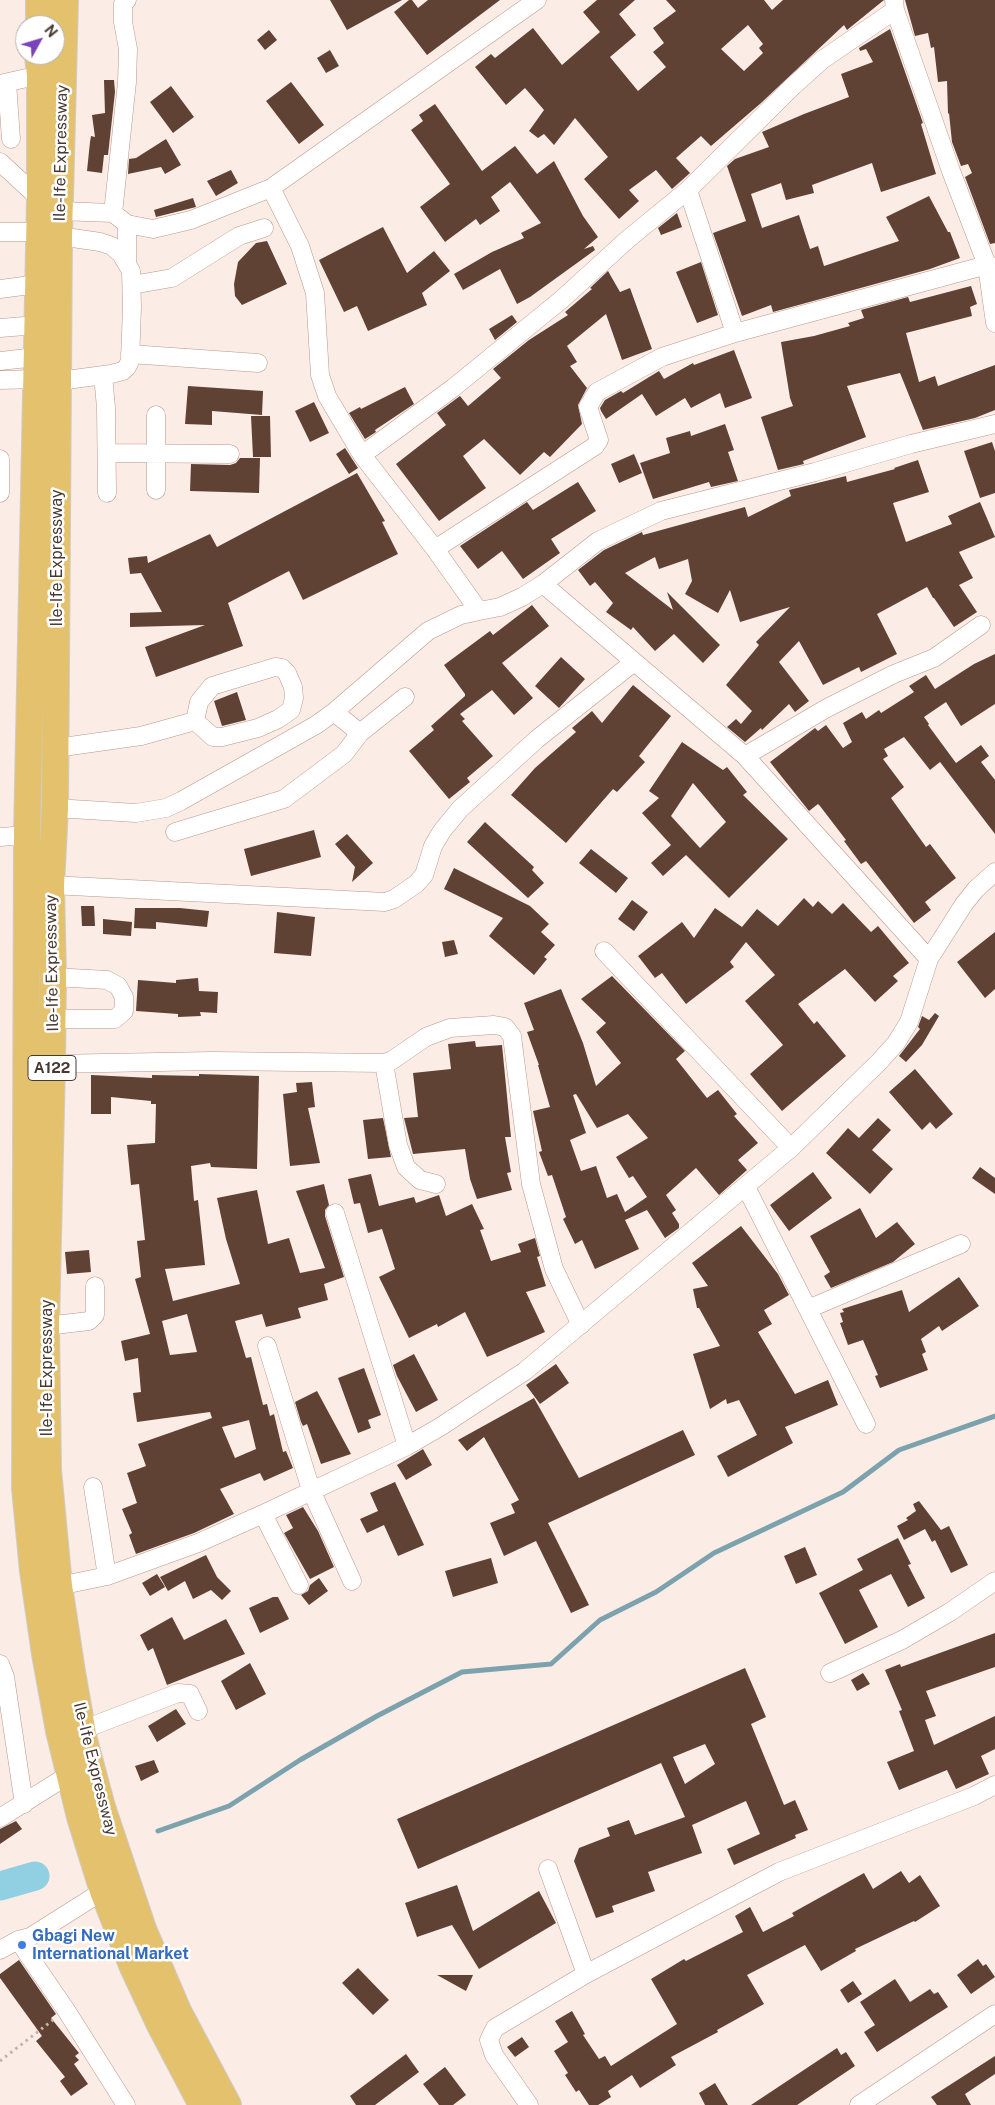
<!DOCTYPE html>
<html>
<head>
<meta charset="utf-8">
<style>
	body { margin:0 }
	#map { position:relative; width:995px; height:2105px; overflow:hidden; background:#fbece6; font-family:"Public Sans",sans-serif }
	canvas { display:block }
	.north { position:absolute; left:15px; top:15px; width:50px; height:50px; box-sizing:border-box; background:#fff; border:1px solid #b5b0ad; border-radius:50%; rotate:51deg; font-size:14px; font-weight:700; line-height:20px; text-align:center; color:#473932 }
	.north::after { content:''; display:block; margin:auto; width:18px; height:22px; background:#7a43ba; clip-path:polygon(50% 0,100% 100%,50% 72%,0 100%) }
</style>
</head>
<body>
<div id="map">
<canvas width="995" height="2105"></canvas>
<div class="north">N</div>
</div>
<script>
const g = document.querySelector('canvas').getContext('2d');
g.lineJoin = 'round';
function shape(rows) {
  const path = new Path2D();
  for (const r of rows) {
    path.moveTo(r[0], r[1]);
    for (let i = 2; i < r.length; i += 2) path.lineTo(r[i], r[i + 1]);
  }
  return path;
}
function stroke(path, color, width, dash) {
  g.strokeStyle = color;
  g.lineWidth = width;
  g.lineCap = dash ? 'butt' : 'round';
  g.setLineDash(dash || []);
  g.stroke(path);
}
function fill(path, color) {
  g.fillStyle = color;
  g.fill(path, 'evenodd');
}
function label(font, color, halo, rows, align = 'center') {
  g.font = font + ' "Public Sans",sans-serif';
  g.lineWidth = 5;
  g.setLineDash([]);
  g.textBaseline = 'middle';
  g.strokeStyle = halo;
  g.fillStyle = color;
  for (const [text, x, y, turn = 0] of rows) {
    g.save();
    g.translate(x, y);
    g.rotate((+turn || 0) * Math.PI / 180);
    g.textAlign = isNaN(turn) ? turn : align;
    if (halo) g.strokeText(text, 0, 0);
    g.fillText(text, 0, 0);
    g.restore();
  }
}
stroke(shape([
	[158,1831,229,1806,300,1760,377,1716,462,1672,551,1664,600,1620,656,1592,714,1553,843,1492,899,1450,995,1416]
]), '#7ba2ad', 5);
stroke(shape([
	[0,1886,35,1876]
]), '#91cfe2', 29);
fill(shape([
	[330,0,402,0,347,30],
	[409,0,412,0,418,8,428,0,500,0,427,55,394,12],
	[597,0,635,0,619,14,636,35,610,57,638,91,666,67,653,52,664,43,653,28,676,11,666,0,764,0,772,10,783,0,884,0,847,30,844,25,761,103,711,146,701,136,676,158,690,173,672,189,656,170,629,190,639,201,619,219,584,179,608,157,575,118,554,145,544,134,538,138,529,131,544,110,525,88,506,105,475,67,491,54,495,58,533,28,562,65,600,32,583,12],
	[748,25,763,44,759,48,763,53,744,71,721,49],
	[905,0,995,0,995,243,990,244,965,177,972,173,968,164,961,166,952,142,949,113,948,114,947,81,938,82,934,47,931,48,928,33,915,36],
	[890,29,923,123,921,124,936,174,881,192,872,163,812,185,814,193,786,200,781,183,751,194,762,228,799,215,810,249,818,246,824,266,899,241,886,217,929,196,948,232,950,232,960,258,930,269,773,312,771,305,742,316,713,233,746,221,727,166,735,159,769,147,762,132,804,114,849,97,841,74,873,62,866,49,860,51,859,48],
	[269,30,277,40,265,50,257,40],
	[330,50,339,66,326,73,317,58],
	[104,80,114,80,115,92,108,155,104,155,102,173,87,171,90,142,91,136,95,137,92,115,105,113],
	[291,82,324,125,299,144,266,101],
	[171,86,194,117,173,133,150,102],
	[435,104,482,171,515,146,537,174,554,161,583,216,598,237,584,249,593,246,595,250,530,297,517,304,500,269,463,290,454,274,492,252,524,238,521,233,541,223,510,182,491,197,500,211,480,225,476,219,445,242,420,207,450,184,411,130,423,121,419,115],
	[166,139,181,165,165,174,161,167,128,174,129,159,136,158],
	[231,170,238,183,216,196,207,181],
	[193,198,196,207,156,217,154,210],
	[677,213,682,227,661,235,658,228],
	[383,227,407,273,434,251,450,271,422,293,427,305,368,331,357,306,344,312,319,260],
	[267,241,287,284,242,305,235,296,234,284,238,262,256,243],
	[701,262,718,315,697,323,676,272],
	[608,271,620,292,630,288,652,349,622,360,606,314,567,346,577,362,570,366,587,388,578,405,582,424,550,457,544,452,520,475,484,439,463,456,486,488,439,521,396,464,446,425,437,413,460,396,468,406,501,378,493,369,529,340,568,315,565,312,592,289,590,288],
	[971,286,977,304,970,307,972,316,906,333,919,382,935,376,938,386,995,365,995,410,975,418,923,430,900,373,847,386,866,437,803,461,804,464,778,470,761,417,793,406,790,398,781,342,814,336,850,326,848,323,864,318,861,310,908,297,910,302],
	[512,315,517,322,495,340,489,329],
	[734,350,752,398,725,408,720,393,691,408,685,398,656,416,642,394,606,419,601,411,600,408,605,400,621,391,623,393,659,371,664,379,693,363,694,365],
	[188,386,263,391,262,415,212,411,212,425,185,424],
	[405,387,414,404,375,430,376,432,365,439,349,413,360,407,361,409],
	[314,402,329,433,310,442,295,411],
	[251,416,270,416,271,457,253,457],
	[725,424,734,450,728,452,738,481,711,487,709,482,653,499,640,463,670,453,666,438,690,431,691,436],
	[992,442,995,451,995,493,980,498,964,451],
	[345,448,358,468,349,474,336,454],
	[634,454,642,473,619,483,611,464],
	[240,458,260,458,259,493,190,491,191,464,230,465,236,463],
	[918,460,929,492,893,503,906,542,952,524,948,516,980,502,995,537,959,552,973,578,959,585,977,612,954,627,934,598,933,598,927,587,877,614,897,654,861,672,859,667,823,685,799,641,779,662,809,701,795,712,789,704,762,730,761,728,745,742,727,727,736,719,741,724,752,711,726,685,759,645,756,642,790,607,740,622,730,590,718,613,685,594,692,581,688,559,659,569,655,557,625,573,673,610,667,592,720,645,703,663,674,634,655,651,633,627,631,630,606,612,613,603,595,582,590,586,578,570,604,550,642,532,643,535,745,507,748,517,791,496,789,490,846,476,847,482,895,469,894,468],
	[357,473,385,521,382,522,398,554,303,600,289,571,228,603,243,646,156,677,145,647,205,625,130,627,130,613,162,612,141,573,130,574,128,558,147,556,148,563,210,534,217,547],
	[578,482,596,511,551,539,560,553,523,579,502,551,478,569,460,546,527,502,533,510],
	[532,605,549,626,502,663,533,698,514,715,492,690,460,714,465,719,462,721,493,756,467,778,470,782,449,799,409,751,434,730,431,726,465,696,465,694,444,665,490,631,493,635],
	[995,654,995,704,961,726,946,702,924,717,929,724,928,725,956,763,981,745,989,756,981,762,995,780,995,834,940,762,930,770,904,737,884,749,888,756,883,759,904,787,891,798,926,847,930,844,956,878,925,902,931,910,914,923,866,861,861,864,844,841,846,840,820,806,818,804,809,811,770,762,815,728,818,731,826,725,843,748,852,742,843,723,862,712,866,719,879,710,881,713,914,692,909,686,926,675,935,689,974,664],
	[561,657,585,679,559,708,535,686],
	[633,685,671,716,639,756,645,762,617,792,613,789,566,843,511,795,535,768,576,732,572,728,592,711,602,723],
	[237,692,246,720,222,726,214,701],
	[682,742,723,770,727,767,747,792,743,795,788,839,729,898,686,855,663,876,651,863,671,845,642,813,659,798,649,791],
	[693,783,726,822,700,848,671,816],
	[485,822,534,867,532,870,544,883,528,898,467,842],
	[314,830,321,857,251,876,244,849],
	[347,834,373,863,352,882,355,867,335,844],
	[591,849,628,878,616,893,579,863],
	[454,868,530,906,549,924,541,932,555,945,544,957,547,959,534,975,489,936,503,918,444,889],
	[804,898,813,907,818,901,832,914,843,903,871,932,878,926,909,963,893,976,898,981,875,1002,845,969,798,1004,814,1024,817,1021,846,1056,782,1111,750,1074,783,1045,745,1001,775,975,746,942,730,962,734,967,686,1004,662,973,655,978,638,956,682,922,694,938,715,908,742,927,757,909,778,926],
	[632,900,648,912,634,931,618,919],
	[81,906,94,906,95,926,82,926],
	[135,908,180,908,209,911,207,927,156,922,156,929,134,928],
	[277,912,315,917,311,956,274,953],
	[103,919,132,922,131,936,103,934],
	[995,932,995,989,985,998,957,962],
	[454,940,458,954,445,957,442,942],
	[612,976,685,1051,676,1059,707,1098,718,1090,737,1114,734,1116,758,1143,738,1160,747,1170,719,1195,696,1168,666,1195,676,1210,672,1213,679,1224,679,1228,665,1238,647,1210,625,1220,639,1249,595,1269,582,1240,575,1244,563,1219,566,1217,552,1175,548,1176,539,1152,542,1151,533,1111,550,1107,538,1065,539,1065,527,1032,534,1030,524,1003,561,989,583,1043,596,1086,621,1063,596,1032,606,1023,581,999],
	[576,1094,597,1128,628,1114,648,1138,616,1157,629,1178,633,1176,647,1197,625,1212,617,1194,607,1198,596,1166,581,1171,570,1140,586,1133,573,1095],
	[198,978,199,991,218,992,217,1013,200,1012,201,1016,178,1017,178,1014,136,1011,138,980,176,983,176,980],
	[935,1013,939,1016,922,1045,906,1062,899,1056,920,1029,918,1027,922,1016,929,1020],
	[475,1041,476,1047,502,1045,511,1137,505,1137,511,1172,507,1173,512,1190,477,1199,470,1179,465,1149,413,1154,404,1118,418,1117,413,1073,451,1069,448,1044],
	[915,1069,953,1114,936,1129,930,1122,922,1130,889,1092],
	[199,1074,259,1076,257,1169,211,1167,210,1163,191,1166,194,1201,198,1200,205,1265,165,1269,173,1301,240,1284,226,1239,217,1198,257,1190,268,1244,289,1238,300,1273,325,1268,296,1191,324,1184,329,1205,325,1210,325,1216,344,1277,324,1284,328,1300,298,1308,301,1318,266,1327,262,1314,235,1321,246,1358,251,1357,263,1405,267,1404,270,1416,274,1414,283,1452,286,1451,293,1468,264,1481,260,1473,220,1489,234,1514,194,1533,136,1554,129,1535,132,1533,122,1509,137,1503,127,1473,146,1466,138,1444,212,1418,210,1412,137,1422,133,1393,141,1392,138,1358,125,1361,121,1341,150,1334,135,1279,141,1277,137,1241,145,1240,139,1184,131,1185,127,1145,155,1143,156,1104,151,1104,151,1101,111,1097,111,1114,91,1114,91,1075,152,1078,152,1075,199,1076],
	[187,1314,197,1352,170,1355,162,1321],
	[249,1420,256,1449,235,1458,222,1427],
	[312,1082,315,1107,308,1108,320,1163,290,1166,283,1094,297,1092,296,1083],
	[383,1118,391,1157,368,1159,363,1120],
	[878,1118,891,1130,872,1150,893,1169,870,1194,826,1153,848,1128,859,1138],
	[980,1167,995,1178,995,1194,972,1178],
	[813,1172,832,1198,789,1231,770,1205],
	[371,1174,379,1206,414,1197,416,1203,439,1195,446,1216,472,1204,484,1229,480,1230,491,1261,521,1252,518,1244,535,1238,540,1256,537,1257,546,1286,526,1292,545,1332,487,1357,465,1312,438,1327,437,1324,409,1338,379,1277,395,1269,382,1229,368,1233,360,1203,354,1204,348,1179],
	[860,1208,876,1238,897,1222,915,1244,893,1262,831,1288,824,1276,830,1272,810,1236],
	[741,1226,778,1274,789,1295,764,1310,772,1324,758,1332,795,1394,828,1380,838,1405,785,1427,793,1443,728,1477,717,1456,757,1435,739,1400,727,1404,726,1399,710,1409,693,1354,720,1346,699,1308,697,1308,693,1289,708,1286,692,1263],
	[89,1250,91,1272,67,1274,65,1252],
	[959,1277,979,1306,942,1331,939,1326,921,1339,926,1352,922,1354,928,1370,880,1388,875,1376,878,1375,863,1340,848,1345,840,1323,843,1322,840,1313,844,1312,842,1309,902,1290,909,1312],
	[414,1354,438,1400,416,1412,397,1376,393,1365],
	[556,1364,569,1383,540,1404,526,1385],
	[364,1368,381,1415,368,1420,371,1428,358,1433,338,1378],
	[317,1391,351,1454,321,1464,307,1424,303,1426,301,1422,295,1402],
	[534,1398,579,1478,683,1430,695,1455,548,1523,589,1605,571,1613,536,1541,504,1556,490,1523,515,1513,511,1504,519,1500,484,1437,467,1451,458,1440],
	[423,1449,432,1465,406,1480,397,1465],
	[395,1482,424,1545,398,1556,384,1525,367,1533,360,1519,378,1511,370,1493],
	[919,1501,941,1530,949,1526,968,1565,951,1573,935,1540,932,1542,925,1529,904,1540,897,1526,908,1520,906,1518,916,1511,913,1504],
	[303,1507,318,1531,334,1567,310,1579,284,1533,293,1528,286,1515],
	[898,1538,911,1564,908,1565,925,1598,908,1607,891,1574,859,1590,878,1627,845,1644,819,1593,863,1570,857,1559],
	[805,1547,817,1575,796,1584,784,1556],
	[206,1555,217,1577,231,1591,222,1600,211,1590,193,1599,185,1581,168,1591,160,1577],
	[491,1558,498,1583,453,1597,445,1571],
	[157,1574,165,1587,150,1596,142,1583],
	[319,1578,328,1591,309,1605,301,1595,308,1591,310,1585],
	[273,1597,278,1597,289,1619,260,1633,249,1608],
	[172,1617,184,1640,226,1619,245,1654,167,1685,153,1648,148,1651,140,1635],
	[995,1633,995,1667,926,1691,936,1716,925,1720,934,1745,995,1716,995,1749,981,1756,989,1774,956,1789,947,1770,899,1790,887,1762,914,1751,899,1711,902,1710,885,1670,900,1664,901,1667],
	[250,1663,266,1694,236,1710,221,1681],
	[745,1668,766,1717,751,1724,784,1805,795,1800,808,1830,795,1835,796,1838,734,1865,727,1849,760,1834,746,1801,692,1825,702,1853,648,1872,655,1891,612,1906,614,1912,596,1918,574,1861,579,1848,610,1836,607,1828,629,1820,635,1835,685,1817,661,1763,418,1869,397,1819],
	[705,1744,715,1764,685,1784,673,1757],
	[863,1673,870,1684,857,1691,851,1680],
	[176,1709,186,1724,157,1742,148,1726],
	[154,1760,159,1772,141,1781,135,1766],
	[16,1821,22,1829,0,1844,0,1829],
	[901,1871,909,1883,920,1875,940,1906,915,1922,914,1921,855,1949,856,1951,821,1971,805,1945,747,1975,764,2004,717,2030,718,2032,671,2057,676,2065,640,2088,632,2075,608,2091,611,2097,598,2105,589,2105,579,2090,576,2092,565,2075,568,2073,554,2051,568,2042,555,2021,572,2011,585,2034,583,2035,599,2059,605,2056,611,2066,677,2024,651,1979,684,1959,686,1961,743,1932,735,1916,750,1907,763,1932,794,1916,792,1913,864,1873,873,1889],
	[457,1885,473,1931,539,1891,556,1923,479,1969,452,1925,417,1937,405,1903],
	[978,1959,983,1966,986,1964,995,1977,971,1994,957,1975],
	[19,1960,56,2014,51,2018,79,2053,75,2056,79,2060,74,2064,88,2084,71,2096,60,2081,65,2077,36,2041,42,2036,0,1978,0,1974],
	[358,1968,389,2000,373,2015,342,1983],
	[437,1975,473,1975,466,1991],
	[895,1979,910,2002,930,1989,934,1994,938,1992,948,2007,877,2052,864,2032,875,2025,860,2002],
	[853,1981,862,1994,848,2003,840,1990],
	[522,2037,529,2047,515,2057,507,2047],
	[837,2048,841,2055,846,2052,855,2066,797,2105,751,2105],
	[406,2054,419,2072,375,2105,356,2105,350,2096],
	[995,2056,995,2074,965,2094,971,2105,937,2105,931,2097],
	[445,2067,466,2095,453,2105,439,2105,423,2084],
	[715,2083,728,2105,705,2105,699,2093]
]), '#604235');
const minor = shape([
	[894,0,895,10,951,171,987,265,995,323],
	[7,83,11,139],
	[0,84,40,75],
	[0,162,40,199],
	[271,188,300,246,315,293,320,375,327,396,362,455,435,549,479,611,500,607,522,597,543,584,745,756,929,959],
	[688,190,735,333],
	[59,211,113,213,127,224,153,229,191,220,271,188,537,0],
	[113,213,127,82,128,49,123,22,123,4,127,0],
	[0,232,39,232],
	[127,262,127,224],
	[132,285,172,278,239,236,264,228],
	[0,289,38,284],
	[0,328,37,325],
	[130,354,258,363],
	[0,361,36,357],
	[103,375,106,408,107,493],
	[0,380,36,379],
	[59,381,111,374,123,371,127,367,130,361,132,307,131,271,121,254,112,246,100,242,59,236],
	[156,415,156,490],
	[107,453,230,454],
	[362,455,453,388,561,300,628,239,688,190,792,87,822,60,895,10],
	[0,459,0,493],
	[435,549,595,446,599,440,588,407,597,392,662,357,735,333,987,265,995,267],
	[543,584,598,541,661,511,815,472,911,444,995,424],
	[275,667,282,668,287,673,293,687,294,698,291,710,278,719,258,728,222,737,213,737,195,721,199,702,212,686,275,667],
	[360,733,405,697],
	[56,748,141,736,195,721],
	[745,756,827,708,894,674,934,658,981,625],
	[55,808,136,813,166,808,181,801,316,725,334,712,428,631,461,615,479,611],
	[175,832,284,799,344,754,360,733,334,712],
	[0,837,27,835],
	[51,885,385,902,394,899,416,884,424,875,433,846,442,831,460,809,537,739,634,662],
	[604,951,791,1148],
	[53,1019,115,1019,124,1011,124,997,118,986,107,980,53,977],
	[384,1063,398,1145,406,1167,420,1180,436,1184],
	[52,1064,212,1061,384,1063,391,1061,426,1037,450,1028,494,1025,505,1027,512,1036,531,1184,554,1269,581,1325],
	[746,1187,866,1424],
	[335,1213,407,1446],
	[808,1309,961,1244],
	[46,1326,89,1321,95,1315,95,1286],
	[267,1346,311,1490,352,1581],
	[93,1487,107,1576],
	[263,1514,299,1585],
	[59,1586,107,1576,198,1543,263,1514,407,1446,440,1427,525,1371,791,1148,880,1061,896,1043,909,1022,929,959,964,904,976,889,995,872],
	[0,1664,5,1677,24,1804],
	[830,1673,902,1640,950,1612,995,1581],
	[82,1730,178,1693,190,1694,198,1711],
	[0,1818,70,1774],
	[548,1869,586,1974],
	[18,1940,66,2010,126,2105],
	[0,1950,18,1940,30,1937,103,1891],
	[529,2105,494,2055,489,2040,495,2028,586,1974,779,1872,974,1796,995,1785],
	[859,2105,995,2014]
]);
const highway = shape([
	[65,0,59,236,55,808,51,885,53,977,52,1064,46,1326,48,1470,59,1586,72,1672,84,1740,102,1807,143,1929,178,2011,228,2105],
	[39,25,39,0],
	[38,55,40,75,40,199,27,835,25,1488,33,1571,45,1654,59,1731,80,1817,103,1891,132,1965,160,2025,202,2105]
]);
stroke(minor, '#bb9889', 19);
stroke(highway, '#cfccca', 28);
stroke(shape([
	[0,2061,53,2020]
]), '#c2b3ad', 3, [2.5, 4]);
stroke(minor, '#fff', 18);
stroke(highway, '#e3c16d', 26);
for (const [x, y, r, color] of [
	[22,1945,5,"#3f7fe0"]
]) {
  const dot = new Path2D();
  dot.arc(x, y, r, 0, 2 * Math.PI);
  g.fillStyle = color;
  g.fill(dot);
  stroke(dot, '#fff', 2);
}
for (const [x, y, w] of [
	[52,1068,48]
]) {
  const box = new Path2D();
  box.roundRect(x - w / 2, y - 12.5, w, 25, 4);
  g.fillStyle = '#fff';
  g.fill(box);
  stroke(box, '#473932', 1);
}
label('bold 15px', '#473932', null, [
	["A122",52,1068]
]);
label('16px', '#473932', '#fff', [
	["Ile-Ife Expressway",61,153,-89],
	["Ile-Ife Expressway",57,558,-90],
	["Ile-Ife Expressway",52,963,-91],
	["Ile-Ife Expressway",47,1368,-90],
	["Ile-Ife Expressway",95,1769,76]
]);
label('bold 16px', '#366cbe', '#fff', [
	["Gbagi New",32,1936],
	["International Market",32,1954]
], 'left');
</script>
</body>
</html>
